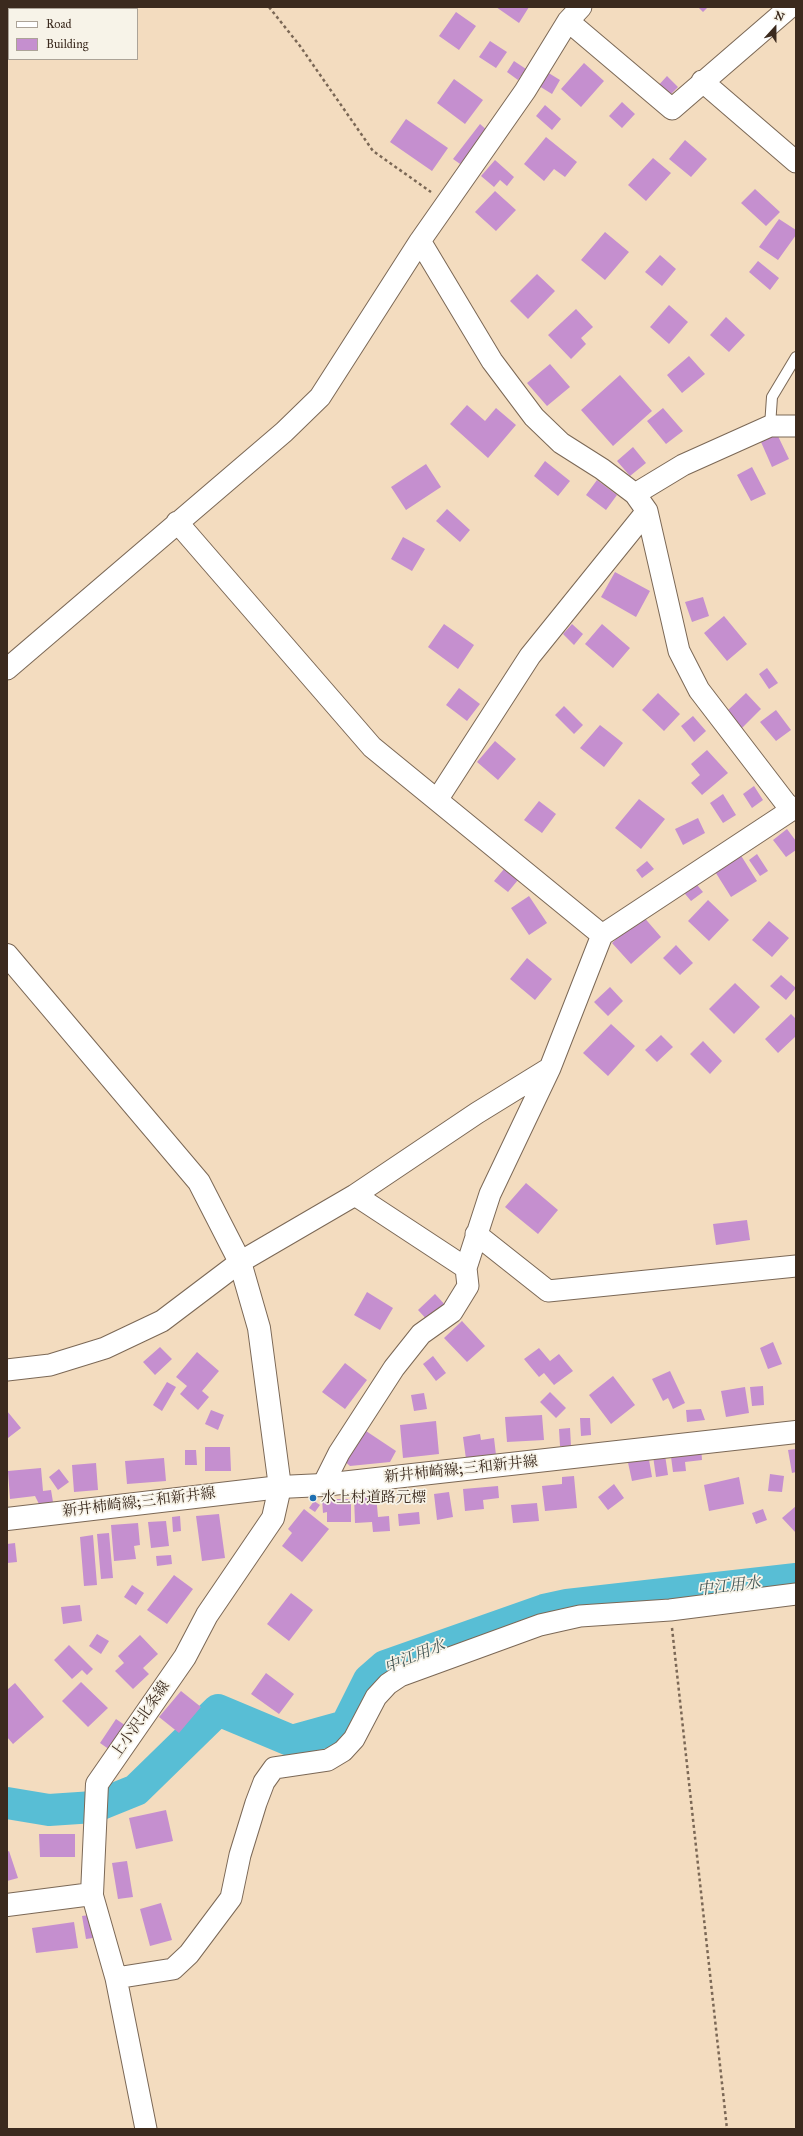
<!DOCTYPE html>
<html>
<head>
<meta charset="utf-8">
<style>
	body { margin:0 }
	#map { position:relative; width:803px; height:2136px; overflow:hidden; background:#f3dcbf; font-family:"IM FELL Great Primer",serif }
	canvas { display:block }
	.frame { position:absolute; inset:0; border:8px solid #3b2a1e; pointer-events:none }
	.legend { position:absolute; left:8px; top:8px; width:130px; height:52px; box-sizing:border-box; background:#f7f3e8; border:1px solid #aca397; margin:0; padding:5px 7px; list-style:none; font-size:12px; color:#3b2a1e }
	.legend li { display:flex; align-items:center; gap:8px; height:20px }
	.legend b { width:20px; border:1px solid #aca397 }
	.north { position:absolute; left:755px; top:8px; width:40px; height:40px; -webkit-text-stroke:3px #f7f3e8; paint-order:stroke; rotate:21deg; font-size:11px; font-weight:700; line-height:16px; text-align:center; color:#3b2a1e }
	.north::after { content:''; display:block; margin:auto; width:14px; height:18px; background:#3b2a1e; clip-path:polygon(50% 0,100% 100%,50% 72%,0 100%) }
</style>
</head>
<body>
<div id="map">
<canvas width="803" height="2136"></canvas>
<div class="frame"></div>
<ul class="legend">
<li><b style="height:5px;background:#fff"></b>Road</li>
<li><b style="height:11px;background:#c58fcf"></b>Building</li>
</ul>
<div class="north">N</div>
</div>
<script>
const g = document.querySelector('canvas').getContext('2d');
g.lineJoin = 'round';
function shape(rows) {
  const path = new Path2D();
  for (const r of rows) {
    path.moveTo(r[0], r[1]);
    for (let i = 2; i < r.length; i += 2) path.lineTo(r[i], r[i + 1]);
  }
  return path;
}
function stroke(path, color, width, dash) {
  g.strokeStyle = color;
  g.lineWidth = width;
  g.lineCap = dash ? 'butt' : 'round';
  g.setLineDash(dash || []);
  g.stroke(path);
}
function fill(path, color) {
  g.fillStyle = color;
  g.fill(path, 'evenodd');
}
function label(font, color, halo, rows, align = 'center') {
  g.font = font + ' "IM FELL Great Primer","Noto Serif JP",serif';
  g.lineWidth = 3.5;
  g.setLineDash([]);
  g.textBaseline = 'middle';
  g.strokeStyle = halo;
  g.fillStyle = color;
  for (const [text, x, y, turn = 0] of rows) {
    g.save();
    g.translate(x, y);
    g.rotate((+turn || 0) * Math.PI / 180);
    g.textAlign = isNaN(turn) ? turn : align;
    if (halo) g.strokeText(text, 0, 0);
    g.fillText(text, 0, 0);
    g.restore();
  }
}
stroke(shape([
	[7,1803,49,1810,94,1807,136,1790,218,1710,292,1741,346,1726,369,1680,385,1666,544,1610,567,1605,796,1579]
]), '#58bed5', 32);
fill(shape([
	[496,7,529,7,519,23],
	[698,7,708,7,703,12],
	[456,12,476,26,459,50,439,36],
	[490,41,507,52,496,68,479,57],
	[514,61,526,69,518,80,507,72],
	[584,63,604,81,581,107,561,89],
	[547,72,560,80,552,94,539,86],
	[667,76,678,87,667,98,656,88],
	[454,79,483,100,465,124,437,103],
	[622,102,635,114,622,128,609,116],
	[545,105,561,119,552,130,536,116],
	[406,119,448,148,432,171,390,142],
	[480,124,489,132,463,166,453,159],
	[546,137,577,162,565,177,554,169,544,181,524,164],
	[685,140,707,159,691,177,669,159],
	[653,158,671,173,646,201,628,185],
	[495,160,514,177,507,186,500,180,494,187,481,176],
	[755,189,780,212,766,226,741,203],
	[495,191,516,210,496,231,475,212],
	[779,219,796,230,796,235,778,260,759,247],
	[605,232,629,252,605,280,581,260],
	[660,255,676,269,662,286,645,272],
	[758,261,779,278,770,290,749,272],
	[537,274,555,291,528,319,510,301],
	[669,305,688,322,669,344,650,327],
	[576,309,593,327,581,338,586,344,571,359,548,335],
	[726,317,745,335,729,352,710,335],
	[689,356,705,374,682,393,667,375],
	[550,364,570,387,547,406,527,383],
	[620,375,652,411,613,446,581,410],
	[467,405,485,421,496,408,516,425,488,458,450,424],
	[663,408,683,431,666,444,647,421],
	[777,434,789,459,772,467,761,442],
	[633,447,646,463,630,476,617,461],
	[545,461,570,481,558,496,534,476],
	[426,464,441,487,406,510,391,487],
	[752,467,766,494,751,501,737,475],
	[597,480,617,495,606,510,586,495],
	[447,509,470,530,460,542,436,521],
	[403,537,425,549,412,571,391,559],
	[615,572,650,591,636,617,601,597],
	[703,597,709,616,692,622,685,602],
	[724,616,747,644,727,661,704,633],
	[444,624,474,645,458,669,428,647],
	[572,624,583,634,574,645,563,634],
	[602,624,630,648,613,668,585,644],
	[767,668,778,683,769,689,759,674],
	[459,688,480,704,467,721,446,705],
	[658,693,680,714,664,731,642,710],
	[746,693,761,709,742,728,726,712],
	[564,706,583,725,574,734,555,715],
	[776,710,791,730,776,741,760,722],
	[693,716,706,731,694,742,681,726],
	[600,725,623,743,604,767,580,748],
	[495,741,516,759,498,780,477,762],
	[707,750,728,773,702,795,691,783,700,775,691,764],
	[754,786,763,800,752,808,743,794],
	[723,794,736,815,723,823,710,803],
	[639,799,665,819,641,849,615,828],
	[539,801,556,814,542,833,524,820],
	[698,818,705,833,683,845,675,829],
	[787,829,796,841,796,850,786,857,773,840],
	[740,854,757,881,731,897,714,870],
	[757,854,768,871,760,876,749,860],
	[647,861,654,869,642,878,636,870],
	[504,869,518,880,508,892,494,881],
	[693,880,703,892,691,901,681,889],
	[529,896,547,923,529,935,511,908],
	[708,900,729,920,709,941,688,921],
	[642,915,661,937,631,964,612,943],
	[769,921,789,938,772,957,752,940],
	[676,945,693,963,680,975,663,958],
	[527,958,552,979,535,1000,510,979],
	[781,975,796,988,786,1000,770,986],
	[735,983,760,1007,734,1034,709,1009],
	[610,987,623,1001,608,1016,594,1002],
	[791,1014,796,1019,796,1036,778,1053,765,1039],
	[611,1024,635,1046,608,1076,583,1053],
	[661,1035,673,1047,657,1062,645,1050],
	[703,1041,722,1061,710,1074,690,1054],
	[526,1183,558,1210,538,1234,505,1207],
	[747,1220,750,1240,716,1245,713,1224],
	[367,1292,393,1308,380,1330,354,1315],
	[435,1294,448,1308,431,1324,418,1310],
	[462,1321,485,1346,467,1362,444,1338],
	[773,1342,782,1364,768,1369,760,1348],
	[160,1347,172,1359,155,1375,143,1362],
	[539,1348,550,1361,559,1354,573,1371,554,1385,544,1373,539,1377,524,1359],
	[197,1352,219,1371,202,1391,209,1397,198,1410,180,1394,187,1386,176,1377],
	[433,1356,446,1373,436,1381,423,1364],
	[345,1363,367,1380,345,1409,322,1392],
	[670,1371,685,1403,673,1409,668,1398,663,1401,652,1379],
	[613,1376,635,1405,611,1424,589,1395],
	[167,1382,176,1387,162,1411,153,1405],
	[763,1386,764,1405,752,1406,750,1387],
	[745,1387,749,1413,726,1417,721,1391],
	[550,1392,566,1408,556,1418,540,1402],
	[424,1393,427,1409,414,1411,411,1395],
	[701,1409,705,1420,687,1422,686,1410],
	[211,1410,224,1415,218,1430,205,1424],
	[7,1411,21,1428,8,1438,7,1437],
	[542,1415,544,1440,507,1442,505,1417],
	[580,1418,590,1418,591,1435,581,1436],
	[436,1421,439,1454,403,1458,400,1425],
	[570,1428,571,1446,560,1446,559,1429],
	[363,1429,396,1451,390,1462,350,1466,342,1459],
	[480,1434,481,1440,494,1438,496,1455,466,1459,463,1437],
	[701,1446,702,1460,685,1462,686,1471,673,1472,670,1449],
	[205,1447,230,1447,231,1471,205,1471],
	[796,1449,796,1472,792,1473,788,1450],
	[185,1450,196,1450,197,1465,185,1465],
	[648,1454,652,1477,632,1481,627,1458],
	[665,1455,668,1475,656,1477,653,1456],
	[164,1458,166,1481,127,1484,125,1461],
	[96,1463,98,1490,74,1492,72,1465],
	[41,1468,43,1491,51,1490,53,1502,39,1504,35,1496,10,1499,8,1471],
	[59,1469,69,1482,58,1490,49,1477],
	[770,1474,784,1476,782,1492,768,1491],
	[574,1476,577,1508,545,1511,542,1486,562,1484,562,1477],
	[739,1477,744,1504,709,1511,704,1485],
	[614,1484,624,1498,608,1510,598,1497],
	[498,1486,499,1498,483,1500,484,1509,465,1511,463,1489],
	[449,1492,453,1517,437,1520,434,1494],
	[376,1495,378,1517,389,1516,390,1531,373,1532,372,1522,355,1523,354,1496],
	[322,1499,351,1499,351,1522,327,1522,327,1512,323,1513],
	[314,1501,320,1505,315,1512,309,1508],
	[537,1503,539,1521,513,1523,511,1505],
	[796,1506,796,1533,782,1518],
	[304,1509,329,1529,302,1562,282,1546,292,1533,288,1529],
	[763,1509,767,1520,756,1524,752,1513],
	[419,1512,420,1524,399,1526,398,1514],
	[219,1514,225,1558,202,1561,196,1516],
	[180,1516,181,1531,173,1532,172,1517],
	[166,1521,169,1546,151,1548,148,1522],
	[138,1523,140,1545,134,1546,136,1559,114,1561,111,1525],
	[109,1533,113,1578,101,1579,97,1534],
	[93,1535,97,1585,84,1586,80,1537],
	[15,1543,17,1562,7,1563,7,1544],
	[171,1555,172,1564,157,1566,156,1556],
	[174,1575,193,1589,167,1624,147,1610],
	[132,1585,144,1593,136,1605,124,1597],
	[291,1593,313,1610,289,1641,267,1624],
	[80,1605,82,1621,63,1624,61,1607],
	[97,1634,109,1641,101,1654,89,1646],
	[140,1635,158,1654,143,1668,149,1674,133,1689,115,1671,124,1663,118,1656],
	[69,1645,93,1669,87,1675,82,1670,72,1679,54,1660],
	[266,1673,294,1694,279,1714,251,1694],
	[81,1682,108,1708,88,1727,62,1701],
	[15,1683,44,1717,13,1744,7,1737,7,1690],
	[181,1691,201,1707,179,1733,159,1717],
	[116,1719,129,1728,113,1752,100,1743],
	[166,1810,173,1841,136,1849,129,1818],
	[39,1834,75,1834,75,1857,40,1857],
	[9,1851,18,1878,7,1881,7,1852],
	[127,1861,133,1897,118,1899,112,1863],
	[161,1903,172,1940,150,1946,140,1909],
	[96,1914,100,1937,86,1939,82,1916],
	[74,1922,78,1948,36,1953,32,1928]
]), '#c58fcf');
const lane = shape([
	[770,426,772,397,796,357]
]);
const street = shape([
	[568,21,672,109,790,7],
	[702,81,796,162],
	[420,241,492,361,534,417,561,443,602,469,635,494,647,511,679,651,699,690,791,810],
	[635,494,683,465,770,426,796,426],
	[177,522,372,747,602,935],
	[7,669,284,432,320,397,420,241,525,91,568,21,581,7],
	[437,800,530,656,647,511],
	[355,1195,466,1268],
	[476,1234,548,1291,796,1266],
	[7,1370,50,1365,105,1348,162,1321,240,1262,355,1195,477,1113,550,1068],
	[323,1485,339,1453,394,1368,421,1334,452,1312,468,1286,466,1268,490,1194,550,1068,602,935,796,807],
	[92,1894,116,1978,146,2129],
	[116,1978,173,1969,189,1954,231,1898,240,1855,256,1803,264,1782,274,1768,328,1760,343,1751,354,1739,376,1697,388,1684,400,1676,540,1625,580,1616,670,1610,796,1594]
]);
const secondary = shape([
	[7,955,199,1182,240,1262,259,1328,280,1487,273,1518,207,1615,185,1657,97,1784,92,1894,7,1905]
]);
const primary = shape([
	[7,1519,280,1487,323,1485,796,1432]
]);
stroke(lane, '#7b6856', 12);
stroke(street, '#7b6856', 23);
stroke(secondary, '#7b6856', 24);
stroke(primary, '#7b6856', 24);
stroke(shape([
	[269,7,300,46,373,151,431,192],
	[672,1628,727,2129]
]), '#7b6856', 2.5, [3, 3]);
stroke(lane, '#fff', 10);
stroke(street, '#fff', 21);
stroke(secondary, '#fff', 22);
stroke(primary, '#fff', 22);
for (const [x, y, r, color] of [
	[313,1498,4,"#1f6fb2"]
]) {
  const dot = new Path2D();
  dot.arc(x, y, r, 0, 2 * Math.PI);
  g.fillStyle = color;
  g.fill(dot);
  stroke(dot, '#f7f3e8', 1.5);
}
label('15px', '#3b2a1e', '#f7f3e8', [
	["新井柿崎線;三和新井線",461,1470,-6],
	["新井柿崎線;三和新井線",139,1503,-7],
	["上小沢北条線",141,1720,-55]
]);
label('15px', '#3b2a1e', '#f7f3e8', [
	["水上村道路元標",321,1498]
], 'left');
label('italic 16px', '#445655', '#f7f3e8', [
	["中江用水",729,1587,-7],
	["中江用水",415,1657,-22]
]);
</script>
</body>
</html>
